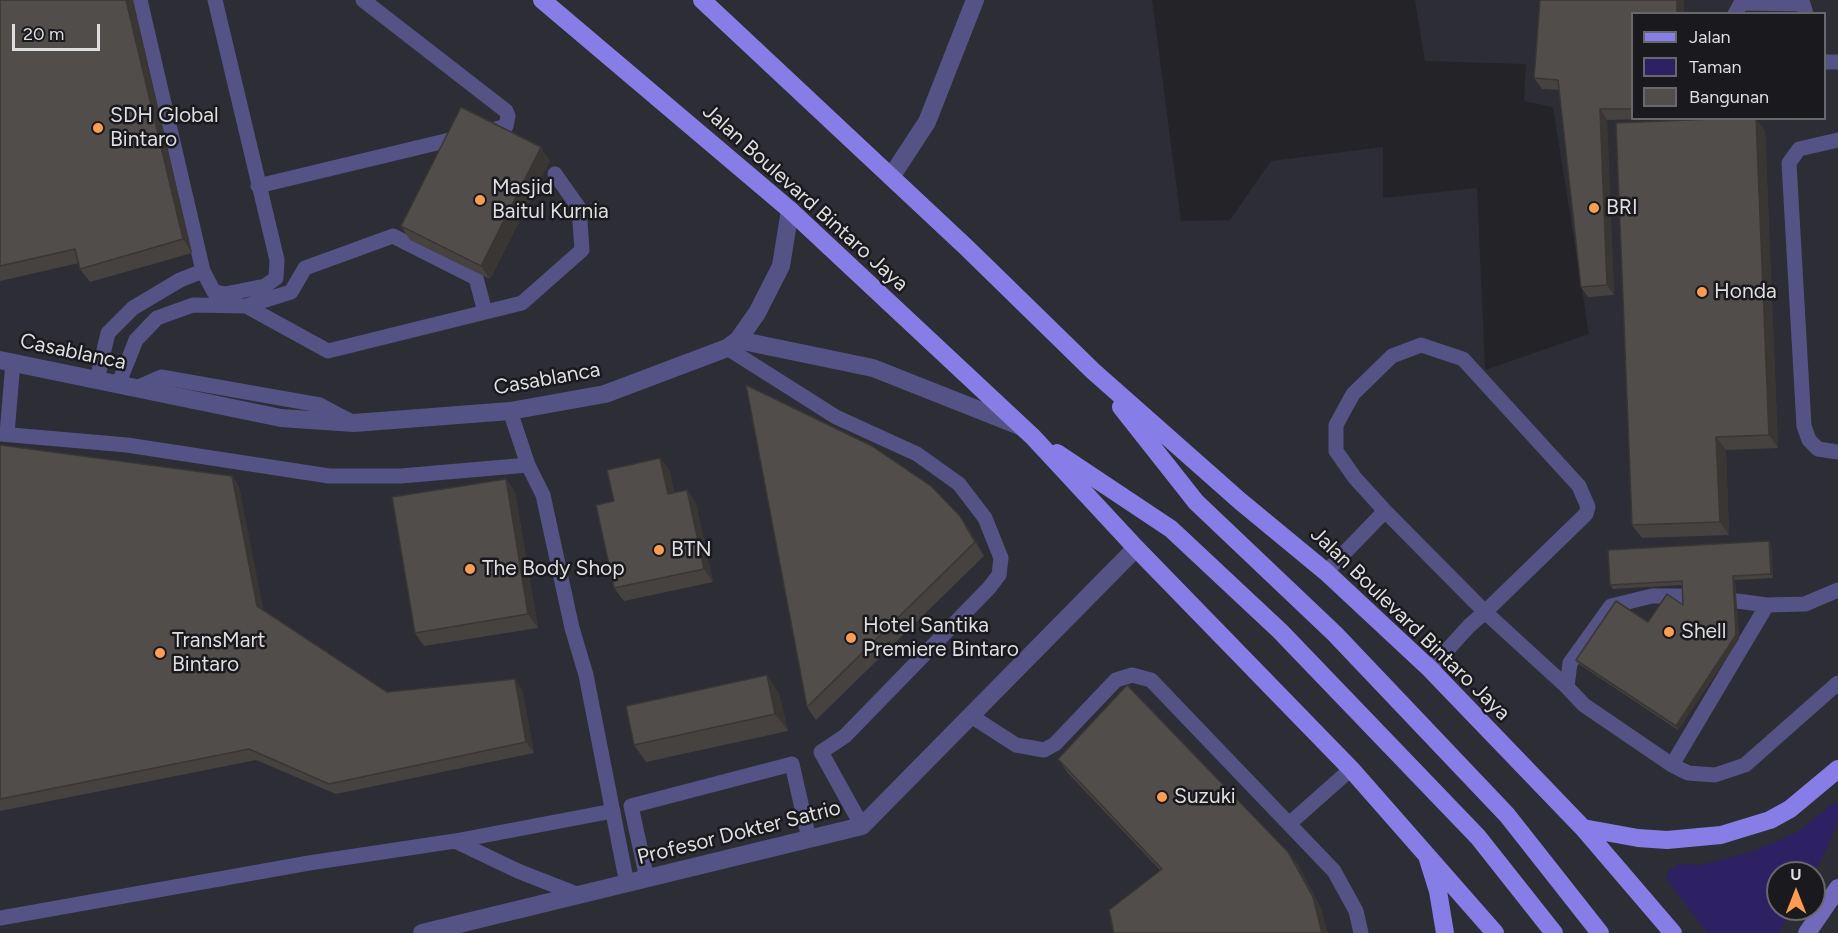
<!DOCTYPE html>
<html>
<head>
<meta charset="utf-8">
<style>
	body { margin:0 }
	#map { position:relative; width:1838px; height:933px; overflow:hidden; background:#242428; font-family:Figtree,sans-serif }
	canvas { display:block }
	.legend { position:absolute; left:1631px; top:12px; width:195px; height:108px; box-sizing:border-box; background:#1a1a1e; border:2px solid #68686c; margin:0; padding:8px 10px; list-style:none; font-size:18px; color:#dedee0 }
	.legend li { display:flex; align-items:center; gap:12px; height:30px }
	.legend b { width:30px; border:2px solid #68686c }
	.north { position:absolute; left:1766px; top:861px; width:60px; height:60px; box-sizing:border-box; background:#1a1a1e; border:2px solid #68686c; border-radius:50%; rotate:0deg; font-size:16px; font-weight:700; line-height:24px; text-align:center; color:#dedee0 }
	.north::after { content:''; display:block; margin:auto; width:21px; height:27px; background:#fc9d52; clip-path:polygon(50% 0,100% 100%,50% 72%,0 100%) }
	.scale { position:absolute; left:12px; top:24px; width:88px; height:27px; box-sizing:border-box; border:3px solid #dedee0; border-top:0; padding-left:8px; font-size:18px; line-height:21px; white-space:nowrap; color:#dedee0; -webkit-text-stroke:4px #1a1a1e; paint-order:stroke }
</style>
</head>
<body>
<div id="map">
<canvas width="1838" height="933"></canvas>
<ul class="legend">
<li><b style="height:8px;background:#877de6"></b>Jalan</li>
<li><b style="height:16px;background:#2d2164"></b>Taman</li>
<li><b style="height:16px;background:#514d4b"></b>Bangunan</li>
</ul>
<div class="north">U</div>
<div class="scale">20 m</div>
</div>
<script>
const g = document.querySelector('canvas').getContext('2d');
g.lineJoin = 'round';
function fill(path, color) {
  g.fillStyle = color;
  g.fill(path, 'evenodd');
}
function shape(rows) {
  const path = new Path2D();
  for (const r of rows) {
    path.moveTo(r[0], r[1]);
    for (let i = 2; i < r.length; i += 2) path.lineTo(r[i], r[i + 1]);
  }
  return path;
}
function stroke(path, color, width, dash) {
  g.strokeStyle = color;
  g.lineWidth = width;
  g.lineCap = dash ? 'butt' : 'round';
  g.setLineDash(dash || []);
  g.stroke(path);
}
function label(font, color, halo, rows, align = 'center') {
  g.font = font + ' Figtree,sans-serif';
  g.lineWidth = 5;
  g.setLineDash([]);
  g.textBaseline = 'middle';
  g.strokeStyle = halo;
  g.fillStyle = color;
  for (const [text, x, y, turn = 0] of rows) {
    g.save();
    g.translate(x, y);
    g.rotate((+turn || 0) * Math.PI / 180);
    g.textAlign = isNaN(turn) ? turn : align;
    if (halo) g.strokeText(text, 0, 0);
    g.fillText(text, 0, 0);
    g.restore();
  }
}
fill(shape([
	[0,0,1152,0,1181,221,1230,220,1271,161,1383,147,1383,198,1477,188,1485,370,1589,334,1553,107,1524,101,1526,64,1425,61,1415,0,1838,0,1838,933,0,933],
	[1632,14,1824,14,1824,118,1632,118],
	[1778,873,1814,873,1814,909,1778,909]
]), '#2d2d35');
fill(shape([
	[1832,804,1838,804,1838,820,1827,848,1813,873,1778,873,1778,909,1793,909,1778,933,1707,933,1667,880,1667,872,1680,864,1702,865,1754,851,1797,832]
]), '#2d2164');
stroke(shape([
	[140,0,203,271,214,292,225,294,265,286,276,278,277,260,215,0],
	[363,0,506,111,508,116,506,126,490,131],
	[1735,14,1741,3,1803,4,1806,14],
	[1824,62,1838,62],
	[1838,140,1799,149,1789,163,1804,426,1809,440,1818,449,1838,452],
	[258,186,462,137],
	[246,306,328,351,522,303,582,250,579,208,555,174],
	[727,348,836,417,917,454,959,484,985,518,1001,558,999,575,989,588,845,736,821,752,862,826],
	[97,380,108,333,133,308,180,280,203,271],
	[118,385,136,340,157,318,193,305,246,306,291,292,305,268,393,236,476,278,485,312],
	[136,388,161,377,320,405,352,422],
	[510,411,528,465,543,495,572,628,586,675,627,884],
	[0,434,127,445,329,476,401,476,528,465],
	[7,434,13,362],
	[1326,572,1385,511],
	[1685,596,1652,596,1611,606,1570,663,1567,687,1584,705,1672,765,1688,773,1715,775,1745,765,1838,683],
	[1737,601,1767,605,1805,604,1838,590],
	[1430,669,1469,626,1485,612,1586,514,1588,507,1579,486,1463,359,1421,345,1392,356,1353,394,1336,425,1336,451,1355,478,1385,511,1485,612,1567,687],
	[971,716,1016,745,1044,750,1055,744,1116,680,1132,675,1151,680,1334,871,1356,911,1361,933],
	[1672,765,1767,605],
	[1289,824,1351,769],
	[455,841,613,811],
	[647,879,631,806,792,764,809,839],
	[0,918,309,863,455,841,518,871,579,895]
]), '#555285', 15);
stroke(shape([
	[891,177,927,122,975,0],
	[738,340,873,368,1022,427],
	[0,360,281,418,354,423,510,411,605,394,727,348,738,340,757,313,781,266,790,210],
	[422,933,862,826,1136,548]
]), '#555285', 18);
stroke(shape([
	[1807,933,1838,888]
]), '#716abb', 18);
stroke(shape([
	[542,0,790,210,1033,437,1136,548,1351,769,1495,933],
	[702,0,967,248,1093,371,1240,501,1326,572,1430,669,1583,828,1673,933],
	[1121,407,1196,502,1335,634,1507,815,1600,933],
	[1057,453,1171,529,1280,631,1478,837,1554,933],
	[1583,828,1638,838,1667,840,1721,835,1770,820,1790,809,1838,769],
	[1428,859,1438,891,1445,933]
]), '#877de6', 18);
fill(shape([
	[0,0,133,0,192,253,90,282,80,269,79,263,0,281],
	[1540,0,1684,0,1684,14,1632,14,1632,118,1695,118,1607,120,1614,295,1588,297,1581,287,1559,90,1542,89,1534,78],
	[1765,131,1778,448,1726,450,1729,535,1642,538,1632,525],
	[550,161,490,279,410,240,401,226],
	[0,445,232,476,239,487,263,610,387,692,522,689,534,753,336,794,256,760,0,811],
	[660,458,670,471,674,493,687,490,696,504,713,582,624,601,614,588],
	[506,479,515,492,538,628,424,646,415,633],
	[969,529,984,556,816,720,807,707],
	[1771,544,1773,578,1735,580,1739,639,1678,730,1579,664,1576,660,1648,622,1683,605,1682,585,1613,589,1610,585],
	[779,693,788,731,646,762,634,745],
	[1058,759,1288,852,1298,865,1322,911,1160,870,1067,772]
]), '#464240');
fill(shape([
	[126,0,133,0,192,253,183,239],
	[1677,0,1684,0,1684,14,1677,14],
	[1600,109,1607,120,1614,295,1607,285],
	[1756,118,1765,131,1778,448,1769,435],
	[541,147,550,161,490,279,481,266],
	[1716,437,1726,450,1729,535,1720,522],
	[660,458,670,471,677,508,668,494],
	[232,476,239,487,265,617,257,606],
	[506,479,515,492,538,628,528,614],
	[687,490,696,504,713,582,704,569],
	[960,516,969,529,984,556,975,542],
	[1769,541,1771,544,1773,578,1771,574],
	[1733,576,1735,580,1739,639,1678,730,1676,726],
	[767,675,779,693,788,731,775,714],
	[515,679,522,689,534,753,526,742],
	[1288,852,1298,865,1322,911,1328,933,1322,933]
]), '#393634');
const building = shape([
	[0,0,126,0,183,239,80,269,75,249,0,266,0,0],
	[1540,0,1677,0,1677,14,1632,14,1632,109,1600,109,1607,285,1581,287,1558,80,1534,78,1540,0],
	[461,107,541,147,481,266,401,226,461,107],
	[1736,118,1756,118,1769,435,1716,437,1720,522,1632,525,1616,123,1736,118],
	[746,385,872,446,931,486,960,516,975,542,807,707,746,385],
	[0,445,232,476,257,606,387,692,515,679,526,742,329,784,249,749,0,799,0,445],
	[660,458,668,494,687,490,704,569,614,588,596,505,614,501,607,470,660,458],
	[506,479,528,614,415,633,392,497,506,479],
	[1769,541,1771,574,1733,576,1736,635,1676,726,1576,660,1616,601,1648,622,1667,594,1683,605,1682,581,1610,585,1608,550,1769,541],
	[767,675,775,714,634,745,626,706,767,675],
	[1127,685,1288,852,1313,897,1322,933,1114,933,1109,910,1162,869,1058,759,1127,685]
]);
fill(building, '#514d4b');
stroke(building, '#393634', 1.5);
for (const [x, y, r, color] of [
	[98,128,6,"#fc9d52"],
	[480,200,6,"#fc9d52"],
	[1594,208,6,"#fc9d52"],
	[1702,292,6,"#fc9d52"],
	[659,550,6,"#fc9d52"],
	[470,569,6,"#fc9d52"],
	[1669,632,6,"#fc9d52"],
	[851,638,6,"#fc9d52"],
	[160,653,6,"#fc9d52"],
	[1162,797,6,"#fc9d52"]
]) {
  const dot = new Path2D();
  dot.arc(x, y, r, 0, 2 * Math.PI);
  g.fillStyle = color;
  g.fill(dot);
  stroke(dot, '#1a1a1e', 2);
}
label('21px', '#dedee0', '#1a1a1e', [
	["SDH Global",110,116],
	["Bintaro",110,140],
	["Masjid",492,188],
	["Baitul Kurnia",492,212],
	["BRI",1606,208],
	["Honda",1714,292],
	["BTN",671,550],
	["The Body Shop",482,569],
	["Hotel Santika",863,626],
	["Premiere Bintaro",863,650],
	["Shell",1681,632],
	["TransMart",172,641],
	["Bintaro",172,665],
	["Suzuki",1174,797]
], 'left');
label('21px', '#dedee0', '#1a1a1e', [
	["Jalan Boulevard Bintaro Jaya",805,198,42],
	["Casablanca",73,352,12],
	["Casablanca",547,379,-10],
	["Jalan Boulevard Bintaro Jaya",1410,624,44],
	["Profesor Dokter Satrio",739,833,-14]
]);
</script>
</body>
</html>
